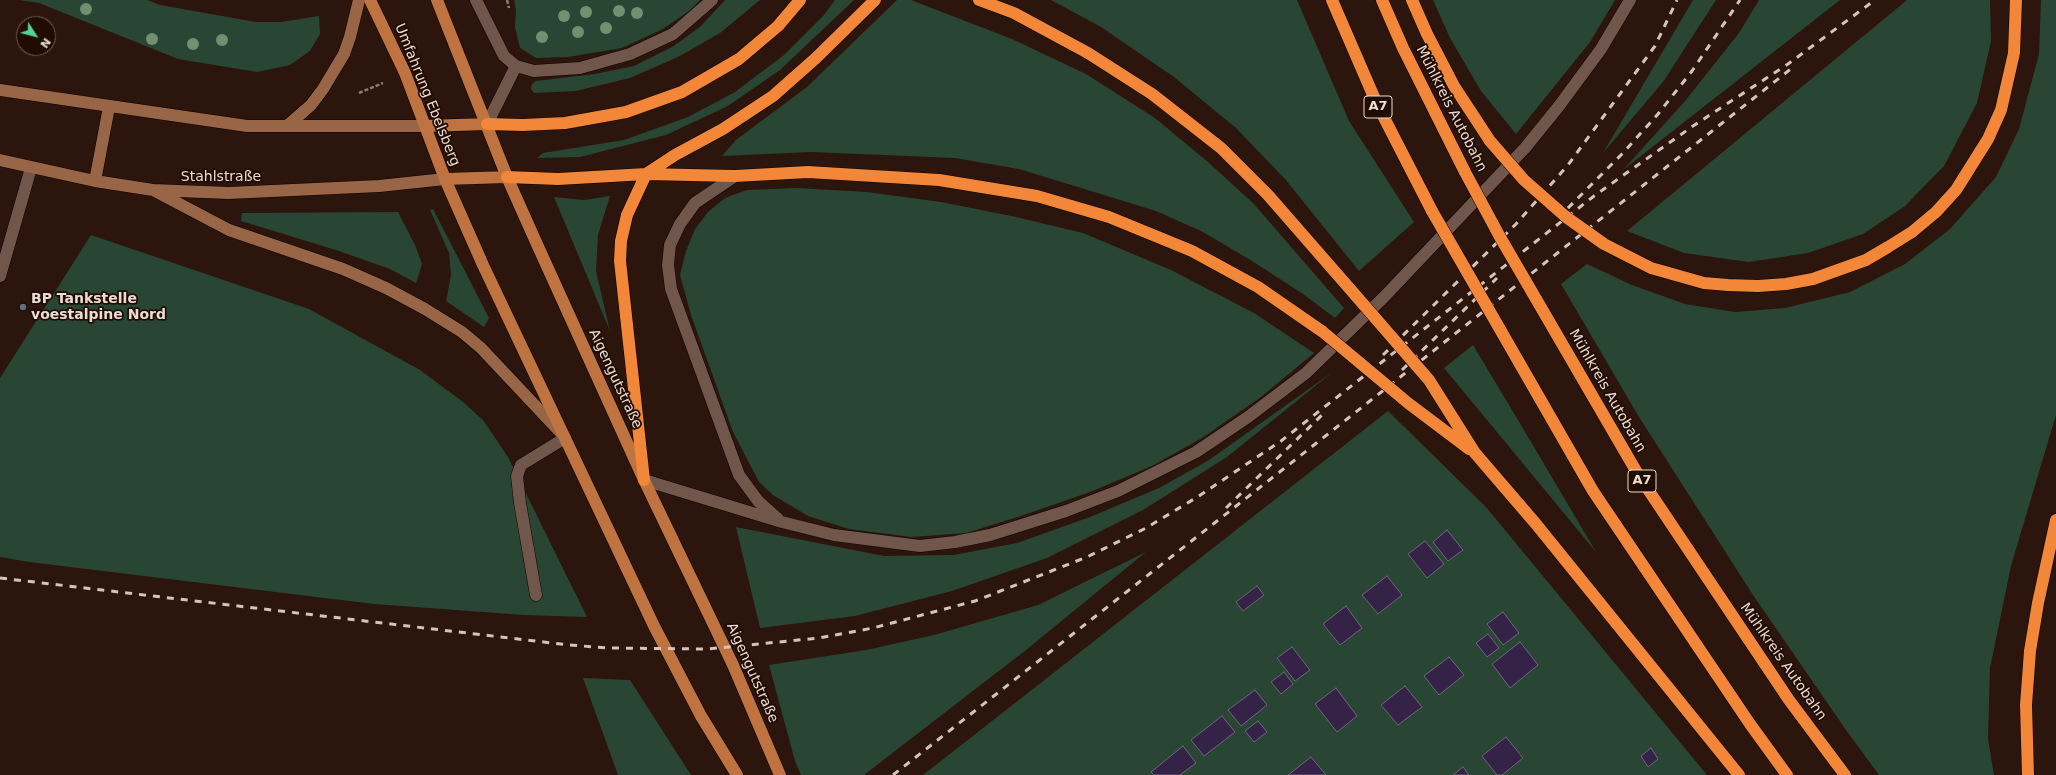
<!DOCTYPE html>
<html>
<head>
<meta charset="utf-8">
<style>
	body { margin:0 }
	#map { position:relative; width:2056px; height:775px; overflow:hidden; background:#2b150c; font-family:"DejaVu Sans",sans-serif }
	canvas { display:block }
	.north { position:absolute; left:16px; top:16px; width:40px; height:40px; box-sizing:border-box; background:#210c04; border:1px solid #725f58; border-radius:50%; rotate:126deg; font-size:11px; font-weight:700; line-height:16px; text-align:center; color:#ecdcd6 }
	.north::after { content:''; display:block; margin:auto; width:14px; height:18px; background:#53d396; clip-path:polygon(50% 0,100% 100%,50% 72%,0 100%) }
</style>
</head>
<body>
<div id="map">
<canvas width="2056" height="775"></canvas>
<div class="north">N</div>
</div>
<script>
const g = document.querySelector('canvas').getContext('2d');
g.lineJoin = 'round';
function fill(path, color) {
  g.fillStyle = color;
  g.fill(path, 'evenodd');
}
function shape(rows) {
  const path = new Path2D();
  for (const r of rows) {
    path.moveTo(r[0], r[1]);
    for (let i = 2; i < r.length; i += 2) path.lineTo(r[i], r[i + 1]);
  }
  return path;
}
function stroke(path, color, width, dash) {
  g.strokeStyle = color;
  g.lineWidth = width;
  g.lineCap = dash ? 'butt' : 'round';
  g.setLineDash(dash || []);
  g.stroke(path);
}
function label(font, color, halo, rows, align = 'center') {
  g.font = font + ' "DejaVu Sans",sans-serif';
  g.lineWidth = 3.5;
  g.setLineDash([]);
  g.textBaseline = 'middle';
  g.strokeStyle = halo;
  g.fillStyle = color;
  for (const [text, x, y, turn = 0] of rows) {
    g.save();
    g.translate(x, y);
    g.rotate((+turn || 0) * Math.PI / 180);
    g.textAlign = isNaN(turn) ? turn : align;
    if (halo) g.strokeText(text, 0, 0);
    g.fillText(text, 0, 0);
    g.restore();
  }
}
fill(shape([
	[19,0,147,0,160,5,256,22,281,22,319,16,320,34,310,51,290,65,257,72,178,59,39,3],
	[514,0,700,0,689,11,663,29,622,48,568,57,536,58,520,48,515,27,516,10],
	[725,0,760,0,720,33,678,57,630,78,576,91,534,93,531,89,532,84,536,81,595,74,634,66,674,46,701,26],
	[835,0,854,0,780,70,728,106,666,135,580,157,537,158,543,153,624,140,688,117,735,92,784,55,824,15],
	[897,0,911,0,1012,39,1086,74,1155,118,1208,162,1253,203,1344,308,1335,318,1303,294,1252,261,1203,232,1156,211,1019,169,955,158,811,152,722,156,736,140,807,87],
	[1051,0,1297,0,1349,121,1414,222,1359,271,1285,179,1236,128,1174,77,1101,27],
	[1433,0,1615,0,1590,42,1516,134,1481,91,1450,38],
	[1693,0,1716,0,1663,82,1603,153],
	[1759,0,1840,0,1623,170,1685,101,1739,33],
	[1907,0,1990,0,1991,41,1977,103,1944,166,1905,206,1863,234,1808,253,1749,262,1684,253,1627,231],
	[2041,0,2056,0,2056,415,2011,566,1990,668,1988,739,1994,775,1879,775,1846,730,1753,595,1639,417,1561,284,1587,264,1632,285,1685,304,1735,312,1785,308,1850,292,1905,264,1950,229,1996,177,2019,129,2039,54],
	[797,188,867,192,941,202,1016,217,1083,233,1171,270,1254,313,1314,353,1261,397,1202,438,1152,466,1090,492,1021,516,966,533,911,537,849,529,808,516,773,495,759,482,733,432,691,315,680,275,686,251,695,229,708,212,725,198,747,190],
	[610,196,598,235,596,271,610,331,554,197,584,200],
	[433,209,489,318,484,327,446,301,451,275,449,253,430,210],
	[398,212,415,245,422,264,416,283,390,269,336,250,241,221,242,213],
	[91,235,309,309,420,370,463,402,483,420,508,457,587,617,524,615,374,604,29,562,0,557,0,378],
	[1473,345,1521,425,1596,552,1444,368],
	[1334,371,1227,457,1143,510,1047,558,952,591,855,616,760,628,736,527,884,556,954,555,1017,543,1090,517,1159,488,1209,460],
	[1388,411,1486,507,1707,775,923,775],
	[1146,552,1026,650,864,775,801,775,795,761,769,665,866,650,934,635,1038,605],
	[583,678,630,680,691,775,618,775]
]), '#284633');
const building = shape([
	[1447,530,1463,550,1448,561,1433,542,1447,530],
	[1425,541,1444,564,1427,578,1408,554,1425,541],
	[1387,576,1402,595,1378,614,1362,595,1387,576],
	[1257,586,1264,595,1243,611,1236,602,1257,586],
	[1346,606,1362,628,1340,645,1323,624,1346,606],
	[1503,612,1519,633,1503,645,1487,624,1503,612],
	[1488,634,1499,648,1487,657,1476,643,1488,634],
	[1520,642,1538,665,1510,688,1492,664,1520,642],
	[1292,647,1310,670,1295,681,1277,658,1292,647],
	[1449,657,1464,675,1439,695,1424,676,1449,657],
	[1284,672,1293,684,1281,694,1271,682,1284,672],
	[1405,686,1422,707,1398,725,1381,705,1405,686],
	[1336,688,1357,716,1337,732,1315,704,1336,688],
	[1255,690,1267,705,1241,726,1228,710,1255,690],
	[1222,716,1235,732,1204,756,1191,740,1222,716],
	[1258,721,1267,732,1254,742,1245,731,1258,721],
	[1506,737,1523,758,1502,775,1497,775,1482,756,1506,737],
	[1183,746,1196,763,1180,775,1154,775,1151,772,1183,746],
	[1651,748,1658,759,1648,767,1641,756,1651,748],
	[1311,757,1326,775,1288,775,1311,757],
	[1463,767,1469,775,1453,775,1463,767]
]);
fill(building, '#342247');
stroke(building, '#71667f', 1);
const lane = shape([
	[476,0,504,56,516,66,534,71,580,68,630,54,673,34,712,0],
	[487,124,516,66],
	[735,176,695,203,680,224,670,245,668,265,671,289,739,475,758,501,778,519],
	[0,276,31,168],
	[644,480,782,522,834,535,920,546,955,542,990,535,1066,511,1118,491,1196,452,1248,417,1306,373,1384,297,1525,148,1559,106,1601,49,1630,0],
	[536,595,520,503,517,476,521,465,565,438]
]);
const secondary = shape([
	[0,90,247,126,425,126],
	[287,126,311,105,323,89,344,54,350,37,359,0],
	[0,160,95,181,153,190,229,193,379,186,445,179],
	[95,181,109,107],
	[153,190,229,230,343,269,386,288,425,309,462,332,481,348,561,433]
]);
const primary = shape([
	[370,0,405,73,445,179,483,265,654,626,701,716,737,775],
	[437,0,507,177,536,242,644,480,733,665,780,775],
	[425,126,487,124],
	[445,179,507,177]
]);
const highway = shape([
	[979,0,1014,13,1088,53,1152,94,1221,148,1268,195,1357,297],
	[1332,0,1377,104,1432,211],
	[1382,0,1403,48,1465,172],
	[1412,0,1427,34,1454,86,1490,141],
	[487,124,523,125,565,123,626,112,682,92,739,59,778,26,800,0],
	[507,177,558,179,646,174,735,176,808,172,939,180,1037,196,1109,217,1192,251,1258,287,1323,332],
	[1475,453,1536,524,1739,775],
	[644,480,620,261,621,241,627,215,646,174,675,155,723,129,773,96,816,58,875,0],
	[2028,775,2026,705,2030,651,2038,603,2056,520]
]);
stroke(lane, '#120200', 13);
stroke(secondary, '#120200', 13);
stroke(primary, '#120200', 13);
stroke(highway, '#120200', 13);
stroke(shape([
	[507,0,509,8],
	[359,93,383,83]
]), '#8e7b74', 2.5, [4, 2]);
stroke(lane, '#71564b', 12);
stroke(secondary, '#986546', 12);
stroke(primary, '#be7341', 12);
stroke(highway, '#f2873a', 12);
stroke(shape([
	[1558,218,1623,153,1658,114,1692,71,1740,0],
	[1383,355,1516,224,1568,165,1655,46,1677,0],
	[1402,370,1497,278],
	[1226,508,1323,414],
	[0,578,569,645,609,648,708,649,819,638,873,628,975,601,1087,557,1146,528,1199,496,1281,441,1594,196,1693,126,1788,64,1875,0],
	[893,775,1328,434,1792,68]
]), '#d5c4be', 3, [7, 7]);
const highwayBridge = shape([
	[1490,141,1524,180,1566,217,1604,244,1651,268,1704,283,1728,285,1758,286,1786,284,1813,279,1866,260,1888,247,1912,232,1936,212,1956,190,1988,139,2001,110,2014,53,2016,0],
	[1465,172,1500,237,1639,476,1789,700,1845,775],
	[1432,211,1593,491,1750,724,1787,775],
	[1357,297,1429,380,1475,453],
	[1323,332,1408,403,1469,449]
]);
stroke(highwayBridge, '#120200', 13, []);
stroke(highwayBridge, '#f2873a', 12);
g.fillStyle = '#718f71';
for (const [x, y] of [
	[86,9],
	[619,11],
	[586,12],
	[637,13],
	[564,16],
	[606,28],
	[578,32],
	[542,37],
	[152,39],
	[222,40],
	[193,44]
]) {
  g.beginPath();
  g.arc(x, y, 6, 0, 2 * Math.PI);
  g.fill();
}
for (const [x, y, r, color] of [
	[23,307,4,"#5c6f8a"]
]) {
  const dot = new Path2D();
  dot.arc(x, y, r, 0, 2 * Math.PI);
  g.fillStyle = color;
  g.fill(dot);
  stroke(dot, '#210c04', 1.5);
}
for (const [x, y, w] of [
	[1378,107,28],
	[1642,481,28]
]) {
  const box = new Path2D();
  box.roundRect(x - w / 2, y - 11, w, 22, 3);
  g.fillStyle = '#210c04';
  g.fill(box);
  stroke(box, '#ecdcd6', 1);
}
label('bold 13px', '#ecdcd6', null, [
	["A7",1378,107],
	["A7",1642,481]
]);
label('14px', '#ecdcd6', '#210c04', [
	["Umfahrung Ebelsberg",427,95,68],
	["Mühlkreis Autobahn",1451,109,63],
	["Stahlstraße",221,177],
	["Aigengutstraße",615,379,65],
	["Mühlkreis Autobahn",1607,391,60],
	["Mühlkreis Autobahn",1783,662,55],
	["Aigengutstraße",752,673,66]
]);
label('bold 14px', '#ecdcd6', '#210c04', [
	["BP Tankstelle",31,299],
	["voestalpine Nord",31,315]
], 'left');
</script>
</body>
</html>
